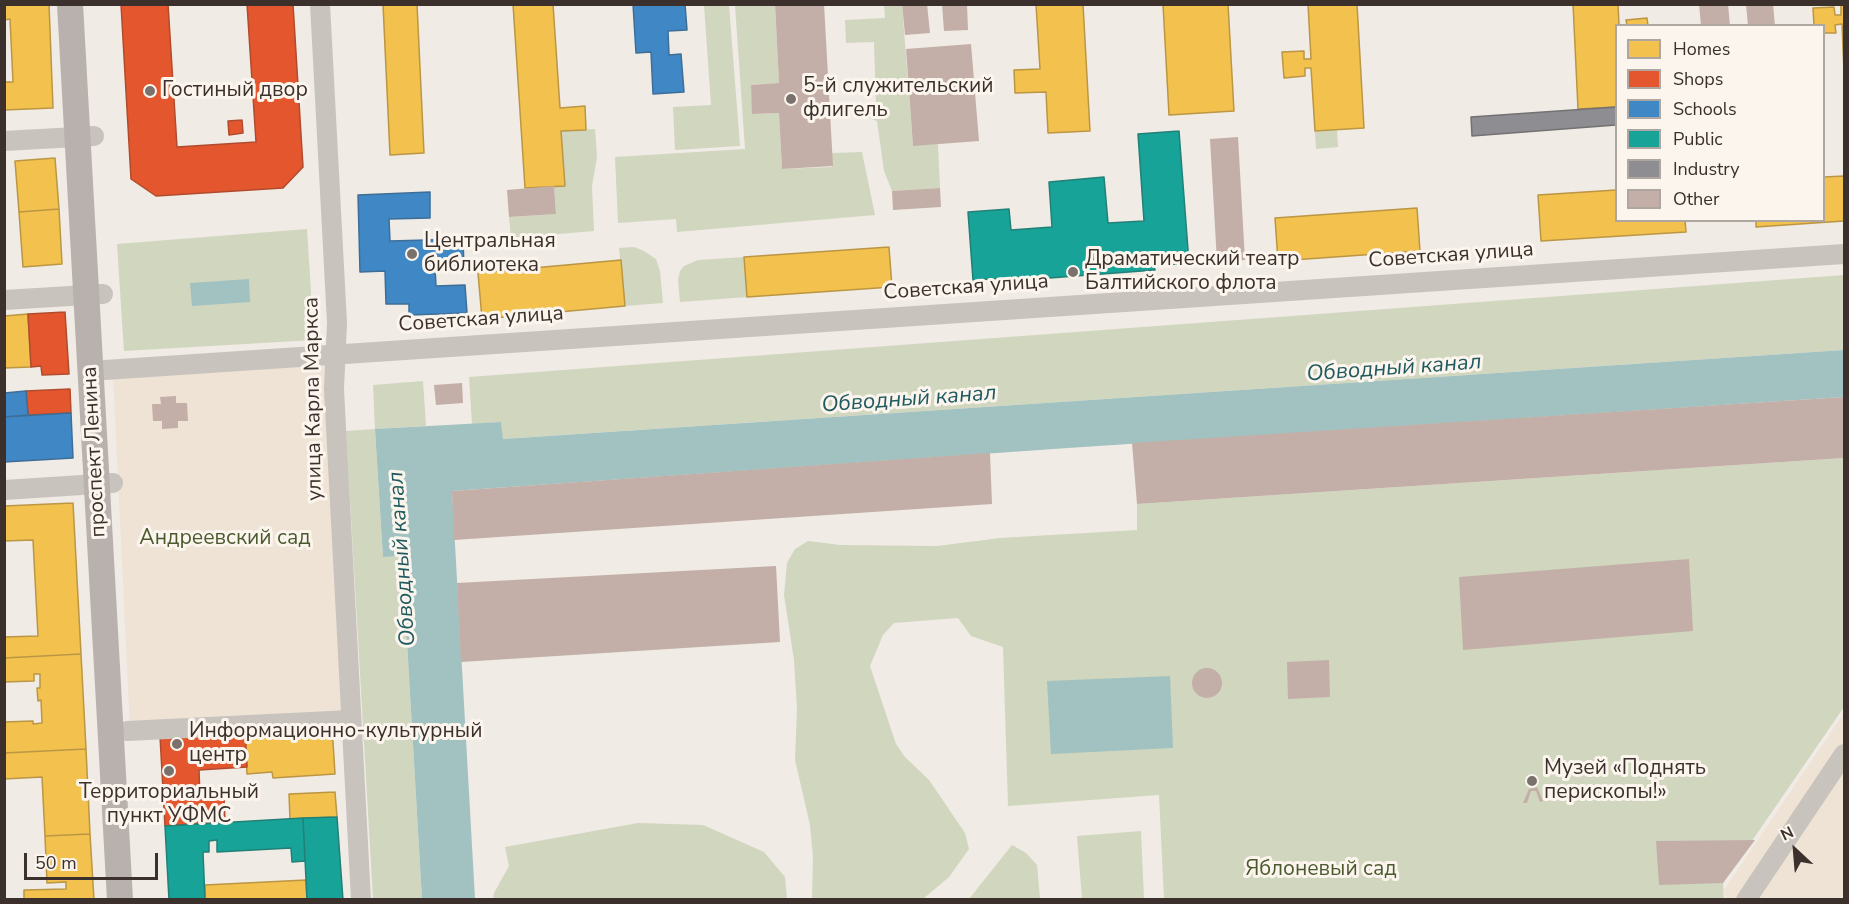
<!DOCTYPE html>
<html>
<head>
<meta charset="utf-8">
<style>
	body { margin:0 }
	#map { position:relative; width:1849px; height:904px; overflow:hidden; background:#f0ebe5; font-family:"Nunito Sans",sans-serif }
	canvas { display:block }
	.frame { position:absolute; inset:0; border:6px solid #3b302b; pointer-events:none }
	.legend { position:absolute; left:1615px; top:24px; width:210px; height:198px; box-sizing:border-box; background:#fbf5ee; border:2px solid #aea6a0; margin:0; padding:8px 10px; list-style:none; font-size:18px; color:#3b302b }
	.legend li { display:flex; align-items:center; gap:12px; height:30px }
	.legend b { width:30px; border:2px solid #aea6a0 }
	.north { position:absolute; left:1765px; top:820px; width:60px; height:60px; -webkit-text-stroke:4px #fbf5ee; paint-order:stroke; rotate:334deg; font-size:16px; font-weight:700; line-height:24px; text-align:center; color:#3b302b }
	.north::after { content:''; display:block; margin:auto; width:21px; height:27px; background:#3b302b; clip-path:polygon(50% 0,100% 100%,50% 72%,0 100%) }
	.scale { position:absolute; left:24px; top:853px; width:134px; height:27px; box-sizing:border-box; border:3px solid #3b302b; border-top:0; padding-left:8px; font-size:18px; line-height:21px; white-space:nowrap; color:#3b302b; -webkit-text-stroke:4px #fbf5ee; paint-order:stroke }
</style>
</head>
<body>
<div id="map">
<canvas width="1849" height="904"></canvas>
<div class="frame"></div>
<ul class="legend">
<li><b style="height:16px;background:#f2c14e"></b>Homes</li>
<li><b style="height:16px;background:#e4572e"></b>Shops</li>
<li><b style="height:16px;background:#3f88c5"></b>Schools</li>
<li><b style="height:16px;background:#17a398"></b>Public</li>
<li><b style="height:16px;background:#8d8d92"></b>Industry</li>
<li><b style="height:16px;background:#c3afa7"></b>Other</li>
</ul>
<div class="north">N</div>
<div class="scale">50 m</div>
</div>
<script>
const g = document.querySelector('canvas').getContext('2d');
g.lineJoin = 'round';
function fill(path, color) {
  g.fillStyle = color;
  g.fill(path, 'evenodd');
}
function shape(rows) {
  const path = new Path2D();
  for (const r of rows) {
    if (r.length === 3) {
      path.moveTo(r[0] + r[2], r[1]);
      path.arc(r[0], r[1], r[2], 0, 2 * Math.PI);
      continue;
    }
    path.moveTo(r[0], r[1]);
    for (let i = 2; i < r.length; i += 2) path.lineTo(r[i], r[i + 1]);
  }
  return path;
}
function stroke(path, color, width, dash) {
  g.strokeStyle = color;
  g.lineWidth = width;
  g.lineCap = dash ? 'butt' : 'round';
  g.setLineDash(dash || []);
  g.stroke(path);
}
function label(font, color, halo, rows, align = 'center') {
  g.font = font + ' "Nunito Sans",sans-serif';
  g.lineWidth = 6;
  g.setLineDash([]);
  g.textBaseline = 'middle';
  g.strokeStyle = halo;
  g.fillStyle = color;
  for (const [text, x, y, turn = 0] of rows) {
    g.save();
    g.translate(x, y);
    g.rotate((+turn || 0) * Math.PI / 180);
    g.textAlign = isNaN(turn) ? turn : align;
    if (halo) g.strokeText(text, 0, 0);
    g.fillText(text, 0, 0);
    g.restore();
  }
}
fill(shape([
	[704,5,729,5,740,146,675,150,673,107,711,105],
	[735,5,775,5,779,83,751,85,753,114,779,113,782,169,832,167,832,153,862,152,875,215,677,232,676,219,618,223,615,157,745,149],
	[884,5,902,5,913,145,938,144,940,188,892,191,884,171,877,121,859,114,859,107,876,108,874,42,846,43,845,20,885,18],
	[595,129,597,157,592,186,594,231,511,238,509,217,556,214,554,186,565,185,561,131],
	[1337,130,1338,147,1316,149,1315,132],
	[307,229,314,340,124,351,117,244],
	[634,247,644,251,656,259,660,271,663,303,625,306,619,248],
	[744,257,747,297,680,302,678,280,680,271,684,266,698,260],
	[1844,275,1844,350,502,439,501,422,472,424,469,377],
	[423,381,426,426,375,429,383,557,402,556,422,899,373,899,346,431,375,429,373,385],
	[1844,458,1844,707,1723,883,1724,899,1164,899,1159,795,1008,806,1003,647,971,636,958,618,894,623,883,635,870,666,896,744,905,757,929,780,965,833,969,849,949,877,923,899,812,899,813,857,810,825,795,760,797,709,794,660,784,595,787,563,795,549,808,541,840,545,937,546,1000,538,1137,530,1137,504],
	[638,823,703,825,764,852,785,877,787,899,493,899,494,893,509,866,505,847],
	[1141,831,1144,899,1082,899,1077,836],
	[1012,845,1026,853,1037,865,1040,899,969,899]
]), '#d1d6bf');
fill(shape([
	[327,362,346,716,130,729,113,374],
	[1844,713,1844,899,1726,899,1724,890]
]), '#eee3d5');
fill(shape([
	[249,279,250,302,192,306,190,283],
	[1844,350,1844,397,1068,448,452,491,475,899,422,899,402,556,383,557,375,429,501,422,503,439],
	[1170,676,1173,748,1051,754,1047,681]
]), '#a1c2c1');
const homes = shape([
	[4,4,49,4,53,108,4,110,4,82,13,82,10,19,4,20,4,4],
	[383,4,417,4,424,153,390,155,383,4],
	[513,4,553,4,560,108,585,106,586,130,561,131,565,186,525,188,513,4],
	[1036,4,1083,4,1090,131,1048,133,1046,92,1015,93,1014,70,1040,69,1036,4],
	[1163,4,1228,4,1234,111,1169,115,1163,4],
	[1308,4,1357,4,1364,128,1315,131,1311,68,1305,68,1305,76,1284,78,1282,52,1304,51,1304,59,1311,59,1308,4],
	[1573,4,1618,4,1619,25,1627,25,1626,20,1647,18,1648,26,1616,26,1616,107,1578,109,1573,4],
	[1841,4,1844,4,1844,72,1842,24,1835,25,1836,33,1824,33,1824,26,1814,26,1813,8,1834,7,1835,15,1841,15,1841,4],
	[55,158,59,209,19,212,15,161,55,158],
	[1844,176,1844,221,1756,227,1756,220,1824,220,1824,177,1844,176],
	[1616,190,1616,220,1685,220,1686,232,1541,241,1538,195,1616,190],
	[1417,208,1420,251,1278,261,1275,218,1417,208],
	[59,209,62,264,23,267,19,212,59,209],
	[889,247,892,287,747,297,744,257,889,247],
	[621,260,625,306,482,319,478,273,621,260],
	[28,314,31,367,4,368,4,316,28,314],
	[73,503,81,654,4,658,4,637,38,636,33,540,4,541,4,506,73,503],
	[81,654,86,749,4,753,4,722,33,721,33,724,42,723,41,700,38,701,37,688,40,688,40,674,34,674,34,681,4,682,4,658,81,654],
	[332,726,335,774,273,778,272,772,247,774,245,731,332,726],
	[86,749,90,834,45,836,42,777,4,779,4,753,86,749],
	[335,792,337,817,290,819,289,794,335,792],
	[90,834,94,900,24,900,24,890,66,889,66,882,47,883,45,836,90,834],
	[306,880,307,900,205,900,205,885,306,880]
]);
fill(homes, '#f2c14e');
stroke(homes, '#bb9644', 1.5);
const shops = shape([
	[121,4,168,4,177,147,256,142,247,4,293,4,303,167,283,188,156,196,131,179,121,4],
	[242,120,243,133,229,135,228,121,242,120],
	[65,312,69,374,42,375,41,366,31,367,28,314,65,312],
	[70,389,71,413,28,415,26,391,70,389],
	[245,731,247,767,199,770,200,797,224,796,225,822,165,826,160,736,245,731]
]);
fill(shops, '#e4572e');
stroke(shops, '#b14b2d', 1.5);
const schools = shape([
	[633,4,685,4,687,30,668,31,669,55,681,54,684,92,653,94,651,52,636,53,633,4],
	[430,192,430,218,389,219,390,241,463,239,464,268,435,268,436,286,465,285,467,313,409,315,409,304,386,304,385,271,360,272,358,195,430,192],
	[26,391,28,415,4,417,4,393,26,391],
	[71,413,73,458,4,462,4,417,71,413]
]);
fill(schools, '#3f88c5');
stroke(schools, '#3e6e97', 1.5);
const public = shape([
	[1179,131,1189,263,1154,266,1155,270,1010,281,1009,278,973,280,968,212,1009,209,1011,230,1052,227,1049,182,1104,177,1108,223,1144,221,1138,134,1179,131],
	[337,817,343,900,307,900,303,818,337,817],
	[303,818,305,861,292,862,291,848,217,852,217,840,209,841,209,852,203,852,205,900,169,900,165,826,303,818]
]);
fill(public, '#17a398');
stroke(public, '#228077', 1.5);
const industry = shape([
	[1616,107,1616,125,1472,136,1471,117,1616,107]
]);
fill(industry, '#8d8d92');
stroke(industry, '#747173', 1.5);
fill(shape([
	[775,4,824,4,833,166,782,169,779,113,752,114,751,85,779,83],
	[902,4,927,4,930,33,905,35],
	[942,4,967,4,968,30,944,31],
	[1699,4,1728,4,1730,26,1701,26],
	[1746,4,1773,4,1775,26,1748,26],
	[971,44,979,141,913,146,906,49],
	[1238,137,1245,260,1217,262,1210,139],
	[554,186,556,214,509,217,507,190],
	[940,188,941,207,893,210,892,191],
	[462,383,463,403,436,405,434,385],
	[176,396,176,403,187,403,188,421,178,421,178,428,162,429,162,421,153,421,152,404,161,404,160,397],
	[1844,397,1844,458,1137,504,1132,443],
	[990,453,992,504,454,540,452,491],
	[1689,559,1693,631,1463,650,1459,577],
	[776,566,780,642,461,662,457,583],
	[1329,660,1330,697,1288,699,1287,662],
	[1207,683,15],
	[1537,787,1543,801,1540,802,1536,791,1531,791,1527,803,1523,803,1529,789],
	[1755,840,1723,883,1659,885,1656,841]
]), '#c3afa7');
stroke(shape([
	[320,4,337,323,334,389,361,900],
	[4,141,94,136],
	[4,300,103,294],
	[90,371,1844,254],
	[4,490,113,483],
	[127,731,351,720],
	[1746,900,1844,754]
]), '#c9c3be', 20);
stroke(shape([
	[70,4,120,900]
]), '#b8b1ad', 26);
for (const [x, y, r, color] of [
	[150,91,6,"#7a716c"],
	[791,99,6,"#7a716c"],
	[412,254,6,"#7a716c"],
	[1073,272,6,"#7a716c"],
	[177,744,6,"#7a716c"],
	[169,771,6,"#7a716c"],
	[1532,781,6,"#7a716c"]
]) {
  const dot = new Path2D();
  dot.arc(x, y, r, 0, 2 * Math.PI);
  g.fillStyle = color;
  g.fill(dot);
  stroke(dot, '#fbf5ee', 2);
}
label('21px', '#3b302b', '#fbf5ee', [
	["5-й служительский",803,87],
	["флигель",803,111],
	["Гостиный двор",162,91],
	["Центральная",424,242],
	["библиотека",424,266],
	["Драматический театр",1085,260],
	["Балтийского флота",1085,284],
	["Информационно-культурный",189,732],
	["центр",189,756],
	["Музей «Поднять",1544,769],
	["перископы!»",1544,793],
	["Территориальный",169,793,"center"],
	["пункт УФМС",169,817,"center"]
], 'left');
label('21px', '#3b302b', '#fbf5ee', [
	["Советская улица",1451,256,-4],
	["Советская улица",966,288,-4],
	["Советская улица",481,320,-4],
	["улица Карла Маркса",314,399,-91],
	["проспект Ленина",95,452,-93]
]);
label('21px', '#4a5a2e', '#fbf5ee', [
	["Андреевский сад",225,539],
	["Яблоневый сад",1321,870]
]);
label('italic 22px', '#1f5a5e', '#fbf5ee', [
	["Обводный канал",1394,369,-4],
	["Обводный канал",909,400,-4],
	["Обводный канал",403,559,-94]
]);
</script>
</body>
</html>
